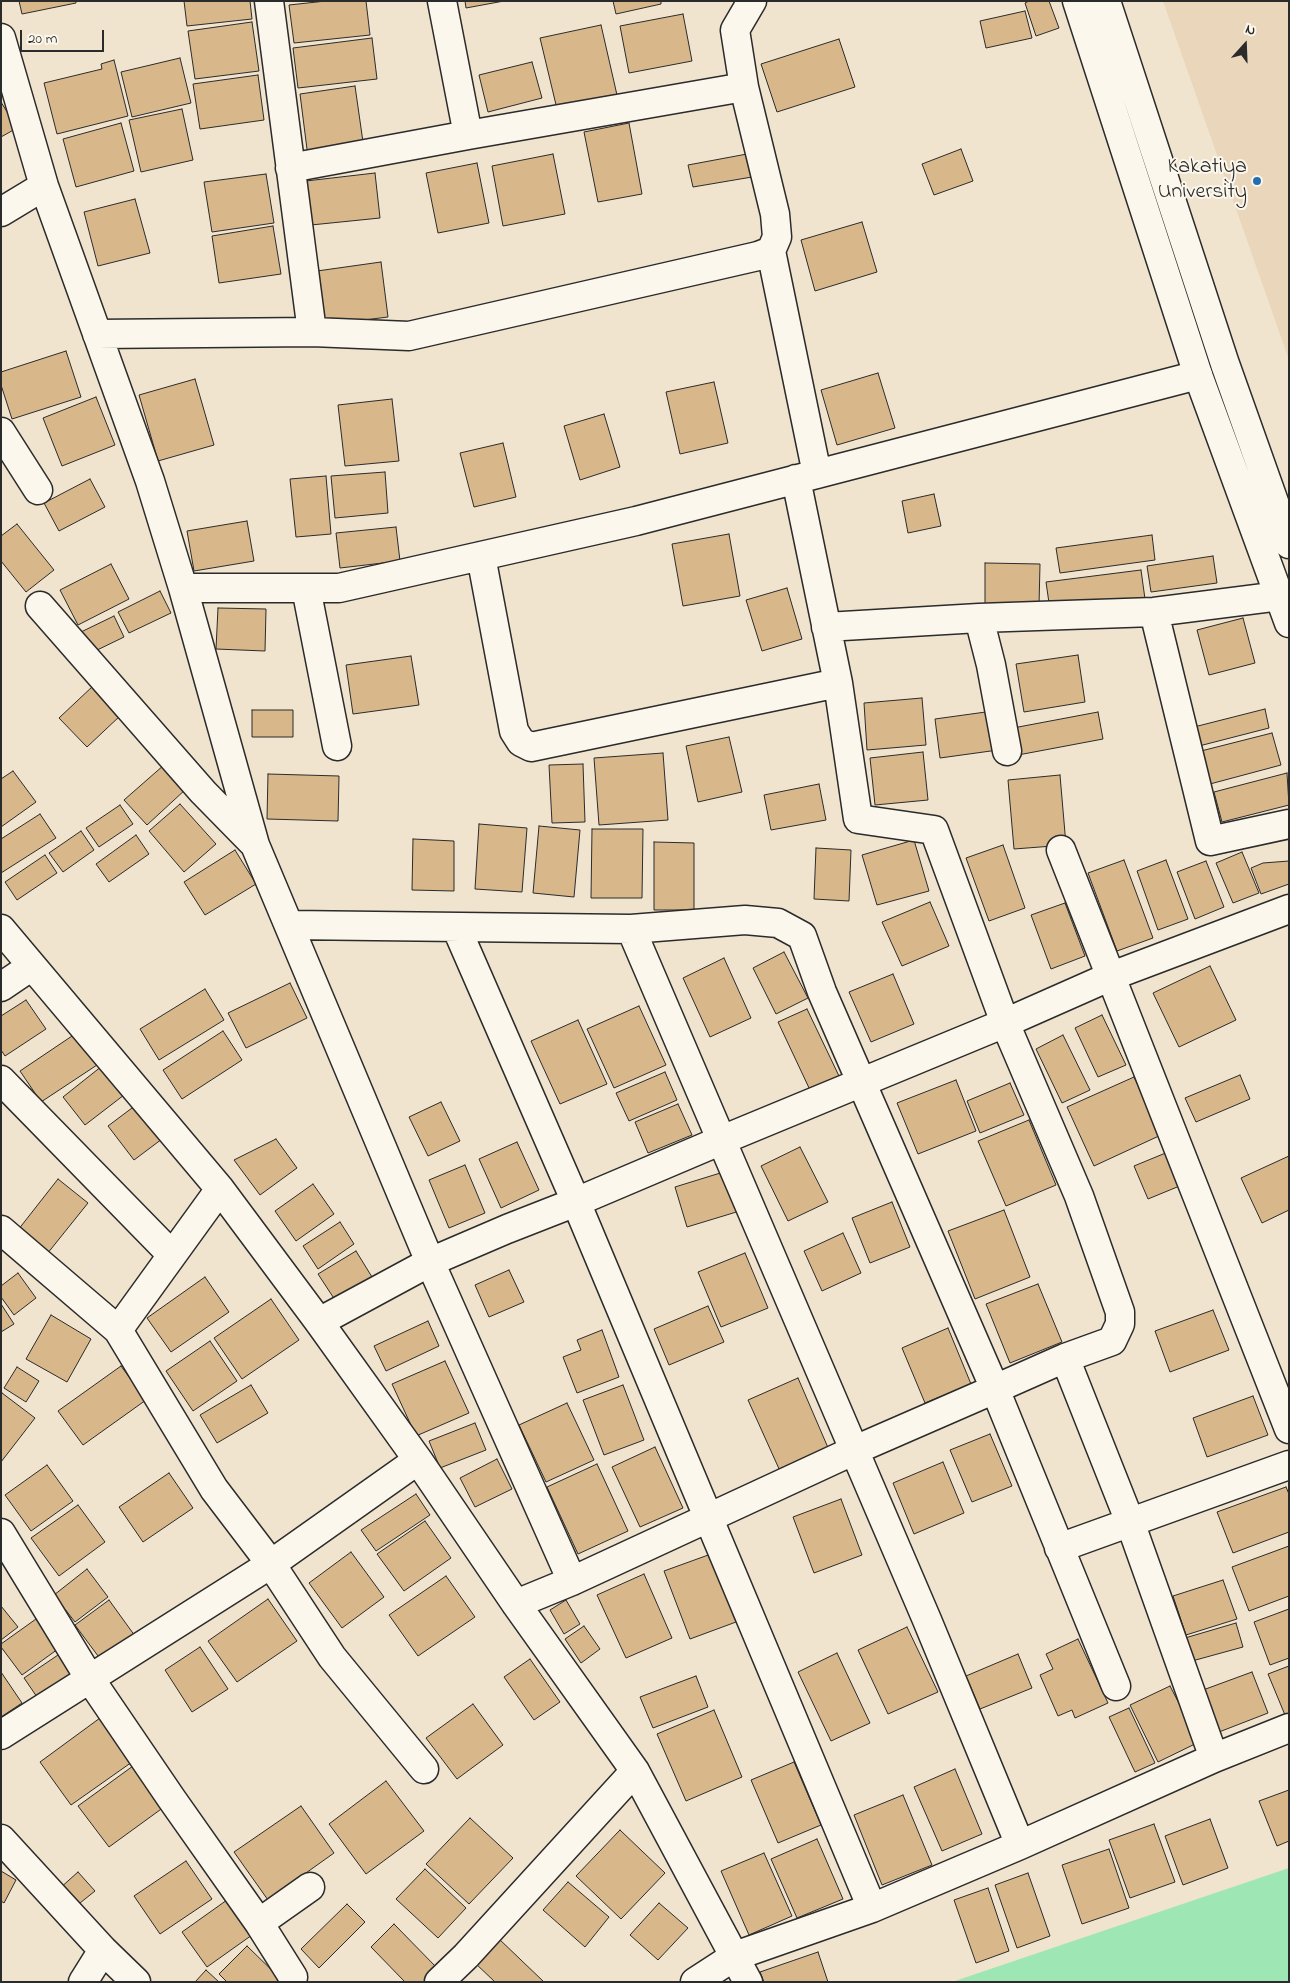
<!DOCTYPE html>
<html>
<head>
<meta charset="utf-8">
<style>
	body { margin:0 }
	#map { position:relative; width:1290px; height:1983px; overflow:hidden; background:#f0e4cf; font-family:"Indie Flower",sans-serif }
	canvas { display:block }
	.frame { position:absolute; inset:0; border:2px solid #2b2b2b; pointer-events:none }
	.north { position:absolute; left:1220px; top:20px; width:50px; height:50px; -webkit-text-stroke:4px #fbf7ec; paint-order:stroke; rotate:20deg; font-size:14px; font-weight:700; line-height:20px; text-align:center; color:#2b2b2b }
	.north::after { content:''; display:block; margin:auto; width:18px; height:22px; background:#2b2b2b; clip-path:polygon(50% 0,100% 100%,50% 72%,0 100%) }
	.scale { position:absolute; left:20px; top:30px; width:84px; height:22px; box-sizing:border-box; border:2px solid #2b2b2b; border-top:0; padding-left:6px; font-size:15px; line-height:18px; white-space:nowrap; color:#2b2b2b; -webkit-text-stroke:4px #fbf7ec; paint-order:stroke }
</style>
</head>
<body>
<div id="map">
<canvas width="1290" height="1983"></canvas>
<div class="frame"></div>
<div class="north">N</div>
<div class="scale">20 m</div>
</div>
<script>
const g = document.querySelector('canvas').getContext('2d');
g.lineJoin = 'round';
function fill(path, color) {
  g.fillStyle = color;
  g.fill(path, 'evenodd');
}
function shape(rows) {
  const path = new Path2D();
  for (const r of rows) {
    path.moveTo(r[0], r[1]);
    for (let i = 2; i < r.length; i += 2) path.lineTo(r[i], r[i + 1]);
  }
  return path;
}
function stroke(path, color, width, dash) {
  g.strokeStyle = color;
  g.lineWidth = width;
  g.lineCap = dash ? 'butt' : 'round';
  g.setLineDash(dash || []);
  g.stroke(path);
}
function label(font, color, halo, rows, align = 'center') {
  g.font = font + ' "Indie Flower",sans-serif';
  g.lineWidth = 4;
  g.setLineDash([]);
  g.textBaseline = 'middle';
  g.strokeStyle = halo;
  g.fillStyle = color;
  for (const [text, x, y, turn = 0] of rows) {
    g.save();
    g.translate(x, y);
    g.rotate((+turn || 0) * Math.PI / 180);
    g.textAlign = isNaN(turn) ? turn : align;
    if (halo) g.strokeText(text, 0, 0);
    g.fillText(text, 0, 0);
    g.restore();
  }
}
fill(shape([
	[1163,1,1289,1,1289,360]
]), '#e9d6bb');
fill(shape([
	[1289,1868,1289,1982,952,1982]
]), '#9ee6b4');
const building = shape([
	[19,1,76,1,76,3,22,14,19,1],
	[184,1,250,1,252,19,187,26,184,1],
	[326,1,366,1,370,35,294,43,289,5,326,1],
	[465,1,504,1,466,8,465,1],
	[613,1,661,1,661,4,616,14,613,1],
	[1029,1,1049,1,1059,28,1036,36,1025,3,1029,1],
	[1025,11,1032,38,986,48,980,21,1025,11],
	[683,14,692,61,629,73,620,26,683,14],
	[252,22,259,71,195,79,188,31,252,22],
	[601,25,617,95,557,109,540,38,601,25],
	[372,38,377,79,298,88,293,48,372,38],
	[839,39,855,87,777,112,761,64,839,39],
	[180,58,191,103,132,117,121,72,180,58],
	[114,60,128,116,57,134,44,83,102,69,101,64,114,60],
	[532,62,542,98,488,112,479,75,532,62],
	[258,75,264,120,200,129,193,84,258,75],
	[355,86,364,149,308,157,300,94,355,86],
	[1,102,17,128,1,137,1,102],
	[182,109,193,160,141,172,129,120,182,109],
	[121,123,134,171,76,187,63,139,121,123],
	[629,123,642,194,598,202,584,132,629,123],
	[961,149,973,181,934,195,922,164,961,149],
	[553,154,565,214,503,226,492,166,553,154],
	[747,154,752,177,693,187,688,165,747,154],
	[477,163,489,223,438,233,426,173,477,163],
	[375,173,380,218,311,225,306,181,375,173],
	[266,174,274,223,212,232,204,182,266,174],
	[135,199,150,253,98,266,84,212,135,199],
	[862,222,877,272,815,291,801,240,862,222],
	[273,226,281,274,219,283,212,236,273,226],
	[381,262,388,317,324,325,317,271,381,262],
	[66,351,81,397,12,419,1,385,1,372,66,351],
	[878,373,895,428,837,445,821,390,878,373],
	[195,379,214,445,158,461,139,395,195,379],
	[714,382,728,443,680,454,666,392,714,382],
	[96,397,115,445,62,466,43,418,96,397],
	[392,399,399,461,345,466,338,405,392,399],
	[604,414,620,467,580,480,564,426,604,414],
	[503,443,516,497,474,507,460,453,503,443],
	[385,472,388,513,335,518,331,476,385,472],
	[326,476,331,534,296,537,290,479,326,476],
	[90,479,105,507,59,531,44,503,90,479],
	[934,494,941,526,908,533,902,501,934,494],
	[247,521,254,561,194,571,187,531,247,521],
	[17,524,54,570,26,592,1,561,1,536,17,524],
	[396,527,400,561,340,568,336,533,396,527],
	[729,534,740,596,683,606,672,544,729,534],
	[1152,535,1155,560,1060,573,1056,548,1152,535],
	[1213,556,1217,583,1151,592,1147,566,1213,556],
	[985,563,1040,564,1039,606,985,605,985,563],
	[111,564,129,599,78,625,60,590,111,564],
	[1141,570,1145,599,1050,610,1046,582,1141,570],
	[787,588,802,639,762,651,746,600,787,588],
	[160,591,171,613,129,633,118,612,160,591],
	[218,608,266,609,265,651,216,649,218,608],
	[114,616,124,637,91,653,81,632,114,616],
	[1243,618,1255,663,1209,675,1197,630,1243,618],
	[1078,655,1085,702,1024,712,1016,664,1078,655],
	[411,656,419,705,353,714,346,665,411,656],
	[93,686,121,715,87,747,59,718,93,686],
	[922,698,926,745,867,750,864,703,922,698],
	[1265,709,1269,728,1199,746,1194,727,1265,709],
	[252,710,293,710,293,737,252,737,252,710],
	[993,711,998,750,940,758,935,719,993,711],
	[1098,712,1103,739,1018,755,1013,728,1098,712],
	[1272,733,1281,765,1210,784,1201,751,1272,733],
	[729,737,742,792,698,802,686,746,729,737],
	[923,752,928,800,875,805,870,758,923,752],
	[663,753,668,820,599,825,594,758,663,753],
	[583,764,585,822,552,823,549,765,583,764],
	[164,765,186,789,147,825,124,800,164,765],
	[13,771,36,802,1,827,1,779,13,771],
	[1287,773,1289,805,1222,822,1214,792,1287,773],
	[268,774,339,776,338,821,267,819,268,774],
	[1060,775,1066,845,1014,849,1008,780,1060,775],
	[819,784,826,820,771,830,764,795,819,784],
	[180,804,216,844,184,872,149,831,180,804],
	[120,805,133,824,99,847,86,828,120,805],
	[40,814,56,838,1,873,1,839,40,814],
	[479,824,527,828,522,892,475,889,479,824],
	[539,826,580,830,574,897,533,893,539,826],
	[592,829,643,829,642,898,591,898,592,829],
	[81,831,94,850,63,872,49,853,81,831],
	[136,835,149,854,109,882,96,864,136,835],
	[413,839,454,841,454,891,412,890,413,839],
	[914,840,929,891,877,905,862,855,914,840],
	[654,842,694,843,694,910,654,910,654,842],
	[1003,845,1025,908,989,921,966,858,1003,845],
	[816,848,851,850,849,901,814,899,816,848],
	[235,850,256,884,205,915,184,882,235,850],
	[1242,852,1259,893,1233,903,1216,863,1242,852],
	[45,855,57,873,17,900,5,882,45,855],
	[1124,860,1153,938,1117,951,1088,873,1124,860],
	[1166,860,1188,919,1158,930,1137,871,1166,860],
	[1206,861,1224,907,1195,919,1177,872,1206,861],
	[1289,861,1289,884,1261,894,1251,868,1263,863,1289,861],
	[930,902,949,946,902,966,882,922,930,902],
	[1065,903,1085,956,1051,969,1031,915,1065,903],
	[784,952,808,998,776,1014,753,968,784,952],
	[724,958,751,1018,710,1037,683,978,724,958],
	[1210,966,1236,1020,1179,1047,1153,993,1210,966],
	[893,974,914,1024,871,1042,849,992,893,974],
	[290,983,307,1018,246,1048,228,1013,290,983],
	[205,989,224,1020,159,1060,140,1029,205,989],
	[26,1000,46,1029,5,1056,1,1050,1,1016,26,1000],
	[639,1006,666,1065,614,1088,587,1029,639,1006],
	[807,1009,839,1076,810,1090,778,1022,807,1009],
	[1102,1015,1126,1065,1098,1077,1075,1028,1102,1015],
	[578,1020,607,1084,560,1104,531,1041,578,1020],
	[223,1031,242,1060,182,1099,163,1070,223,1031],
	[78,1032,100,1063,41,1102,20,1071,78,1032],
	[1063,1035,1090,1090,1062,1103,1036,1049,1063,1035],
	[102,1066,124,1095,85,1125,63,1097,102,1066],
	[665,1072,677,1100,629,1121,616,1093,665,1072],
	[1240,1075,1250,1099,1196,1122,1185,1098,1240,1075],
	[1134,1077,1161,1135,1094,1166,1067,1107,1134,1077],
	[956,1080,976,1131,918,1154,897,1103,956,1080],
	[1010,1083,1024,1115,980,1133,967,1101,1010,1083],
	[441,1102,460,1141,428,1156,409,1117,441,1102],
	[678,1104,692,1135,648,1153,635,1122,678,1104],
	[136,1105,162,1139,134,1160,108,1126,136,1105],
	[1029,1120,1056,1185,1006,1206,978,1141,1029,1120],
	[276,1139,297,1168,260,1195,234,1160,276,1139],
	[517,1142,539,1190,501,1208,479,1159,517,1142],
	[800,1147,828,1202,788,1221,761,1166,800,1147],
	[1168,1152,1182,1185,1148,1199,1134,1166,1168,1152],
	[1289,1156,1289,1210,1262,1223,1241,1178,1289,1156],
	[465,1165,485,1213,449,1228,429,1180,465,1165],
	[730,1170,743,1210,687,1227,675,1187,730,1170],
	[58,1179,88,1203,47,1254,18,1230,58,1179],
	[313,1184,334,1214,296,1241,275,1211,313,1184],
	[892,1202,910,1247,870,1263,852,1218,892,1202],
	[1004,1210,1030,1277,975,1299,948,1231,1004,1210],
	[340,1222,354,1244,318,1269,303,1246,340,1222],
	[843,1233,861,1273,822,1291,804,1251,843,1233],
	[356,1251,372,1277,335,1300,318,1274,356,1251],
	[745,1253,768,1308,721,1327,698,1272,745,1253],
	[509,1270,524,1302,489,1317,475,1285,509,1270],
	[18,1273,36,1298,14,1315,1,1297,1,1286,18,1273],
	[205,1277,229,1312,171,1352,147,1318,205,1277],
	[1038,1284,1062,1342,1010,1363,986,1304,1038,1284],
	[271,1299,299,1340,242,1379,214,1338,271,1299],
	[1,1304,14,1324,1,1332,1,1304],
	[708,1306,724,1342,669,1365,654,1329,708,1306],
	[1213,1310,1229,1350,1170,1372,1155,1331,1213,1310],
	[51,1315,91,1339,67,1382,26,1359,51,1315],
	[428,1321,439,1346,386,1371,374,1346,428,1321],
	[948,1328,971,1384,925,1403,902,1348,948,1328],
	[602,1330,619,1377,577,1393,563,1357,581,1350,577,1340,602,1330],
	[210,1341,237,1381,193,1411,166,1371,210,1341],
	[445,1361,469,1413,416,1436,392,1384,445,1361],
	[121,1366,146,1400,83,1445,58,1411,121,1366],
	[17,1367,39,1381,26,1402,4,1388,17,1367],
	[798,1378,829,1450,780,1471,748,1400,798,1378],
	[251,1385,268,1413,217,1443,200,1415,251,1385],
	[623,1385,644,1440,604,1455,583,1400,623,1385],
	[2,1393,35,1418,1,1462,1,1395,2,1393],
	[1253,1396,1268,1435,1207,1457,1193,1418,1253,1396],
	[567,1403,594,1460,546,1482,519,1425,567,1403],
	[475,1423,486,1450,440,1468,429,1441,475,1423],
	[990,1434,1012,1486,972,1502,950,1450,990,1434],
	[655,1447,683,1508,640,1527,612,1467,655,1447],
	[497,1459,512,1489,475,1507,460,1478,497,1459],
	[943,1462,964,1513,914,1534,893,1483,943,1462],
	[597,1464,628,1531,578,1554,547,1487,597,1464],
	[47,1465,73,1501,31,1531,5,1495,47,1465],
	[169,1473,193,1508,143,1542,119,1507,169,1473],
	[1286,1487,1289,1494,1289,1532,1233,1553,1217,1512,1286,1487],
	[416,1494,430,1515,376,1551,361,1530,416,1494],
	[841,1499,862,1555,814,1573,793,1517,841,1499],
	[78,1505,105,1542,59,1576,31,1538,78,1505],
	[425,1521,451,1558,404,1591,377,1554,425,1521],
	[1289,1546,1289,1596,1249,1611,1232,1567,1289,1546],
	[351,1552,384,1597,342,1628,309,1583,351,1552],
	[711,1554,736,1622,690,1639,664,1571,711,1554],
	[87,1569,108,1597,75,1622,54,1595,87,1569],
	[644,1574,672,1638,626,1658,597,1595,644,1574],
	[446,1576,475,1617,418,1656,389,1615,446,1576],
	[1223,1580,1237,1619,1186,1635,1173,1596,1223,1580],
	[268,1599,297,1641,237,1682,208,1641,268,1599],
	[109,1600,135,1636,101,1660,75,1625,109,1600],
	[566,1600,580,1624,564,1634,550,1610,566,1600],
	[1,1606,18,1627,1,1640,1,1606],
	[1289,1609,1289,1658,1270,1665,1254,1622,1289,1609],
	[36,1619,58,1649,22,1675,1,1647,1,1644,36,1619],
	[1236,1623,1243,1647,1192,1661,1185,1638,1236,1623],
	[584,1626,600,1649,581,1663,565,1639,584,1626],
	[907,1627,938,1692,888,1714,858,1650,907,1627],
	[1078,1639,1108,1703,1075,1718,1072,1710,1058,1716,1040,1675,1053,1669,1046,1654,1078,1639],
	[200,1647,228,1689,192,1712,165,1670,200,1647],
	[61,1653,73,1672,37,1697,24,1678,61,1653],
	[837,1653,870,1723,831,1741,798,1672,837,1653],
	[1018,1654,1032,1688,980,1709,966,1676,1018,1654],
	[530,1659,560,1702,534,1720,504,1677,530,1659],
	[1289,1666,1289,1714,1285,1715,1268,1674,1289,1666],
	[1,1672,22,1703,1,1717,1,1672],
	[1252,1672,1268,1713,1219,1732,1203,1690,1252,1672],
	[696,1676,708,1707,653,1728,640,1697,696,1676],
	[1170,1686,1199,1742,1158,1762,1130,1705,1170,1686],
	[473,1704,503,1745,457,1779,426,1738,473,1704],
	[1129,1708,1155,1763,1135,1772,1109,1717,1129,1708],
	[714,1710,742,1777,686,1801,657,1734,714,1710],
	[100,1718,132,1762,71,1805,40,1762,100,1718],
	[794,1762,821,1825,778,1843,751,1780,794,1762],
	[133,1766,164,1807,109,1847,78,1806,133,1766],
	[955,1769,982,1834,942,1851,914,1787,955,1769],
	[386,1781,424,1831,366,1874,329,1824,386,1781],
	[1289,1790,1289,1841,1277,1846,1259,1801,1289,1790],
	[903,1795,932,1865,882,1885,854,1815,903,1795],
	[301,1806,334,1853,268,1900,234,1852,301,1806],
	[470,1818,513,1858,469,1904,426,1864,470,1818],
	[1210,1819,1228,1868,1183,1885,1165,1836,1210,1819],
	[1154,1824,1175,1882,1130,1898,1109,1840,1154,1824],
	[620,1830,665,1873,621,1919,576,1876,620,1830],
	[817,1839,843,1899,797,1918,771,1859,817,1839],
	[1109,1849,1129,1908,1082,1924,1062,1865,1109,1849],
	[764,1853,792,1916,749,1935,721,1871,764,1853],
	[186,1861,212,1899,160,1934,134,1896,186,1861],
	[425,1869,466,1908,438,1938,396,1899,425,1869],
	[1,1871,16,1880,4,1903,1,1901,1,1871],
	[78,1872,95,1891,75,1907,59,1889,78,1872],
	[1028,1873,1050,1936,1017,1948,995,1885,1028,1873],
	[568,1882,609,1917,585,1947,543,1910,568,1882],
	[988,1888,1009,1951,976,1963,954,1900,988,1888],
	[227,1900,252,1935,207,1967,182,1932,227,1900],
	[659,1903,688,1928,658,1960,630,1935,659,1903],
	[347,1904,365,1922,319,1968,301,1949,347,1904],
	[394,1924,438,1969,425,1982,405,1982,371,1947,394,1924],
	[497,1937,544,1982,495,1982,474,1962,497,1937],
	[247,1946,284,1982,227,1982,219,1974,247,1946],
	[818,1952,828,1982,764,1982,760,1972,818,1952],
	[206,1970,219,1982,195,1982,206,1970]
]);
fill(building, '#d8b78b');
stroke(building, '#2b2b2b', 1);
const minor = shape([
	[269,1,312,332],
	[442,1,468,135,744,87],
	[1,38,44,186,150,481,183,588,255,845,430,1262,572,1581],
	[290,168,468,135],
	[1,212,44,186],
	[771,251,817,474],
	[97,334,312,332,409,336,758,256,771,251,777,237,775,214,744,87,735,30,752,1],
	[1,432,38,490],
	[796,479,838,683,858,819,934,830,1005,1023,1079,1196,1120,1312,1120,1324,1112,1341,1065,1358,995,1389,1116,1686],
	[481,556,514,731,521,742,531,747,838,683],
	[183,588,339,588,636,521,1198,375],
	[306,588,337,746],
	[40,606,203,792,252,842],
	[1154,612,1210,841,1289,824],
	[826,627,979,618],
	[1007,751,991,665,979,618,1154,612,1280,596],
	[1061,850,1289,1429],
	[290,925,631,929,745,920,778,923,802,936,822,992,995,1389,855,1450,572,1581,516,1604],
	[456,927,576,1202,872,1908],
	[1,929,220,1189,319,1322,418,1460,516,1604,635,1771,748,1982],
	[631,929,927,1620,1020,1845],
	[1,987,32,966],
	[1,1080,172,1255],
	[1,1230,118,1330,214,1489,271,1564,332,1657,424,1769],
	[319,1322,430,1262,507,1229,576,1202,722,1140,1005,1023,1109,977,1289,909],
	[118,1330,220,1189],
	[1065,1358,1130,1522,1214,1758],
	[1,1533,90,1679,171,1798,259,1923,293,1977],
	[1059,1548,1289,1465],
	[1,1735,271,1564,418,1460],
	[1,1839,103,1950,136,1982],
	[259,1923,310,1887],
	[83,1982,103,1950],
	[439,1982,466,1956,635,1771],
	[695,1982,735,1956,872,1908,1020,1845,1214,1758,1289,1728]
]);
const highway = shape([
	[1077,1,1198,375,1289,623],
	[1106,1,1225,364,1289,544]
]);
stroke(minor, '#2b2b2b', 31);
stroke(highway, '#2b2b2b', 31);
stroke(minor, '#fbf7ec', 28);
stroke(highway, '#fbf7ec', 28);
for (const [x, y, r, color] of [
	[1257,181,5,"#1f6fb2"]
]) {
  const dot = new Path2D();
  dot.arc(x, y, r, 0, 2 * Math.PI);
  g.fillStyle = color;
  g.fill(dot);
  stroke(dot, '#fbf7ec', 2);
}
label('22px', '#2b2b2b', '#fbf7ec', [
	["Kakatiya",1247,168],
	["University",1247,193]
], 'right');
</script>
</body>
</html>
